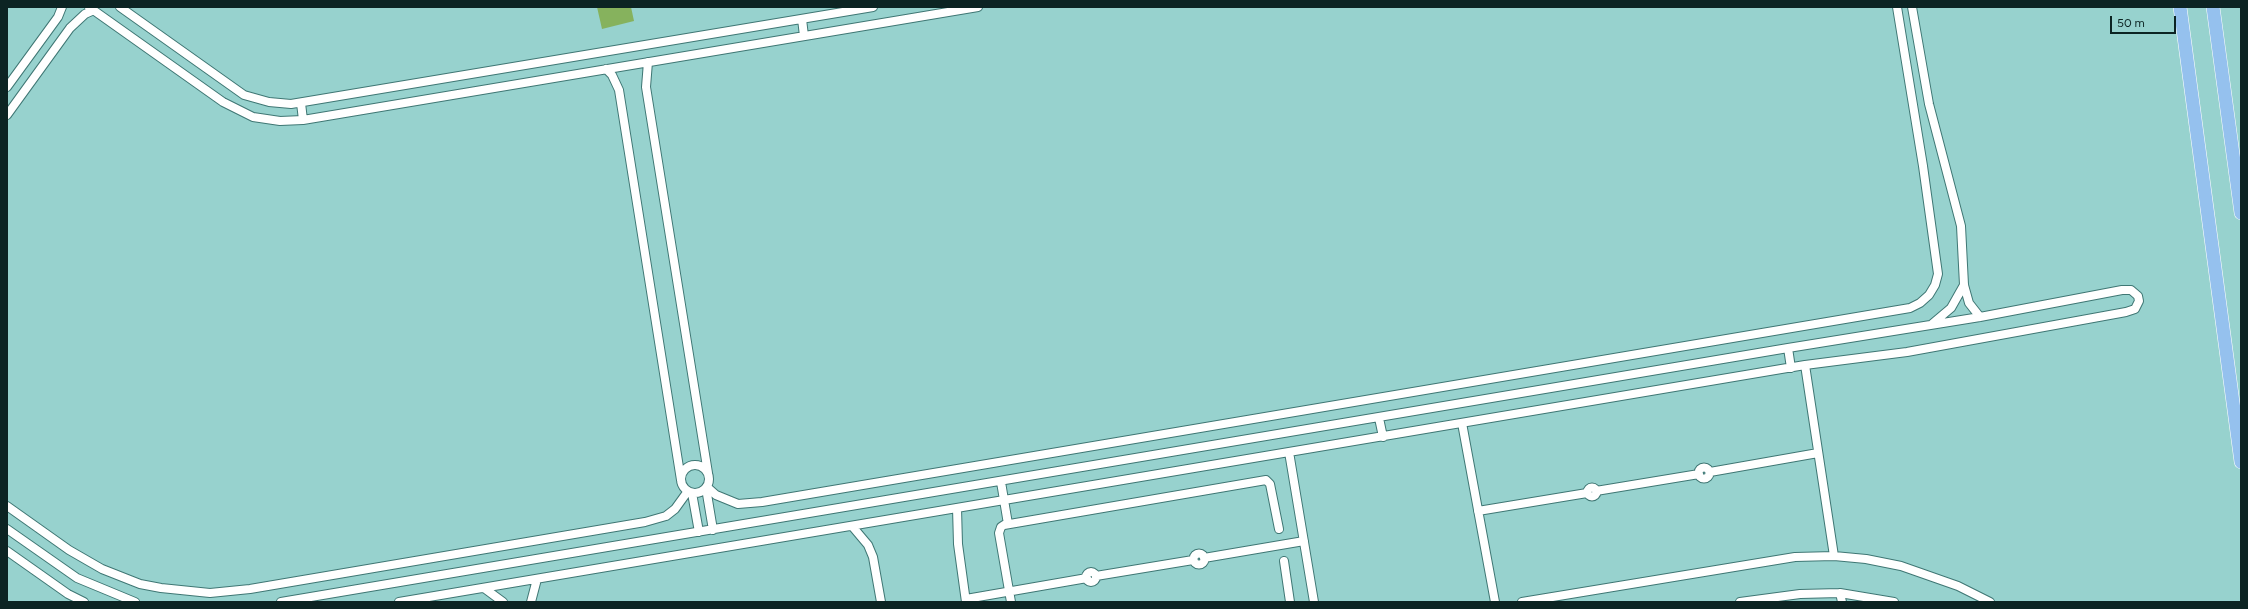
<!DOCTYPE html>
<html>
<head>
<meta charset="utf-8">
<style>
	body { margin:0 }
	#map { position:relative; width:2248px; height:609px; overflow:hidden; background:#97d2ce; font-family:Figtree,sans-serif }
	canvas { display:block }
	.frame { position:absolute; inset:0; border:8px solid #0c2423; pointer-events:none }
	.scale { position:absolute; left:2110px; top:16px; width:66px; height:18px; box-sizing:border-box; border:2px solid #0c2423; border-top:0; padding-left:5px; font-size:12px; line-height:14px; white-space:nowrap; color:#0c2423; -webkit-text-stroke:3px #97d2ce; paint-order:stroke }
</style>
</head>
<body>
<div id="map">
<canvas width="2248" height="609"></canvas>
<div class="frame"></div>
<div class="scale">50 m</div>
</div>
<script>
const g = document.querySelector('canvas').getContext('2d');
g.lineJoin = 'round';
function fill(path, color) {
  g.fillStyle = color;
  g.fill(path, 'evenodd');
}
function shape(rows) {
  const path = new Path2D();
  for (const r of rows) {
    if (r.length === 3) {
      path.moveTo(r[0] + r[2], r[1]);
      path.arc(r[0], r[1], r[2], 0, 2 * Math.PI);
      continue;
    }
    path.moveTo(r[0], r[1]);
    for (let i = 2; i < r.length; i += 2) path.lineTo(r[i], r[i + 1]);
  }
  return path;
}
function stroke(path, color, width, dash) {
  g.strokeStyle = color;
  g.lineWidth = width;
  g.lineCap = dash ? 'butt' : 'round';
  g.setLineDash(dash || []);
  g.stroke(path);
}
fill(shape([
	[597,7,631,7,634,21,602,29]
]), '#86b25d');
const minor = shape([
	[89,7,223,102,253,117,280,121,303,120,978,7],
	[120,7,244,95,269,102,291,104,873,7],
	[1912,7,1929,104,1961,226,1964,285,1969,303,1980,317],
	[802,19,804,36],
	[648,62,646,87,708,473],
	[606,69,612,75,619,90,681,480],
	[7,87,58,17,62,7],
	[301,103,303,120],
	[7,115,70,28,85,14,94,10],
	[1932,324,1951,308,1964,285],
	[1788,348,1791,368],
	[1805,365,1834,556],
	[1379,418,1383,437],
	[1462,423,1495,602],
	[1289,452,1314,602],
	[695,479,14],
	[1704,473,5.5],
	[1710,472,1818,453],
	[1001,482,1008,524],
	[707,487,716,495,738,504,762,502,1910,308,1920,303,1929,295,1935,285,1938,274,1923,166,1897,7],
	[1592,492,4.5],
	[706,488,713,530],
	[1596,491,1699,474],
	[692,493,699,532],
	[7,506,69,550,102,569,140,584,161,588,210,593,250,589,645,522,666,516,675,509,688,491],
	[957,508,958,544,966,602],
	[1478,511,1587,493],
	[852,526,868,545,873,557,881,602],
	[7,529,77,578,135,602],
	[7,551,68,594,84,602],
	[1199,559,5.5],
	[1204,558,1304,541],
	[1284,561,1290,602],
	[1091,577,5],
	[1096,576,1193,560],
	[484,588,503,602],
	[1840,593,1842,602],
	[966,599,1087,578],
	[281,602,1788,348,1980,317,2122,290,2131,290,2138,296,2139,301,2135,309,2126,312,1907,352,1805,365,399,602],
	[531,602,537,579],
	[1011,602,999,533,1001,527,1004,525,1266,480,1270,484,1279,529],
	[1522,602,1795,557,1834,556,1866,559,1901,566,1958,586,1990,602],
	[1740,602,1800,594,1840,593,1894,602]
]);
const primary = shape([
	[2180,7,2241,462],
	[2213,7,2241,213]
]);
stroke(minor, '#3f7774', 10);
stroke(primary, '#fff', 14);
stroke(minor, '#fff', 8);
stroke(primary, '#95c1ee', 13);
</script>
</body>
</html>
